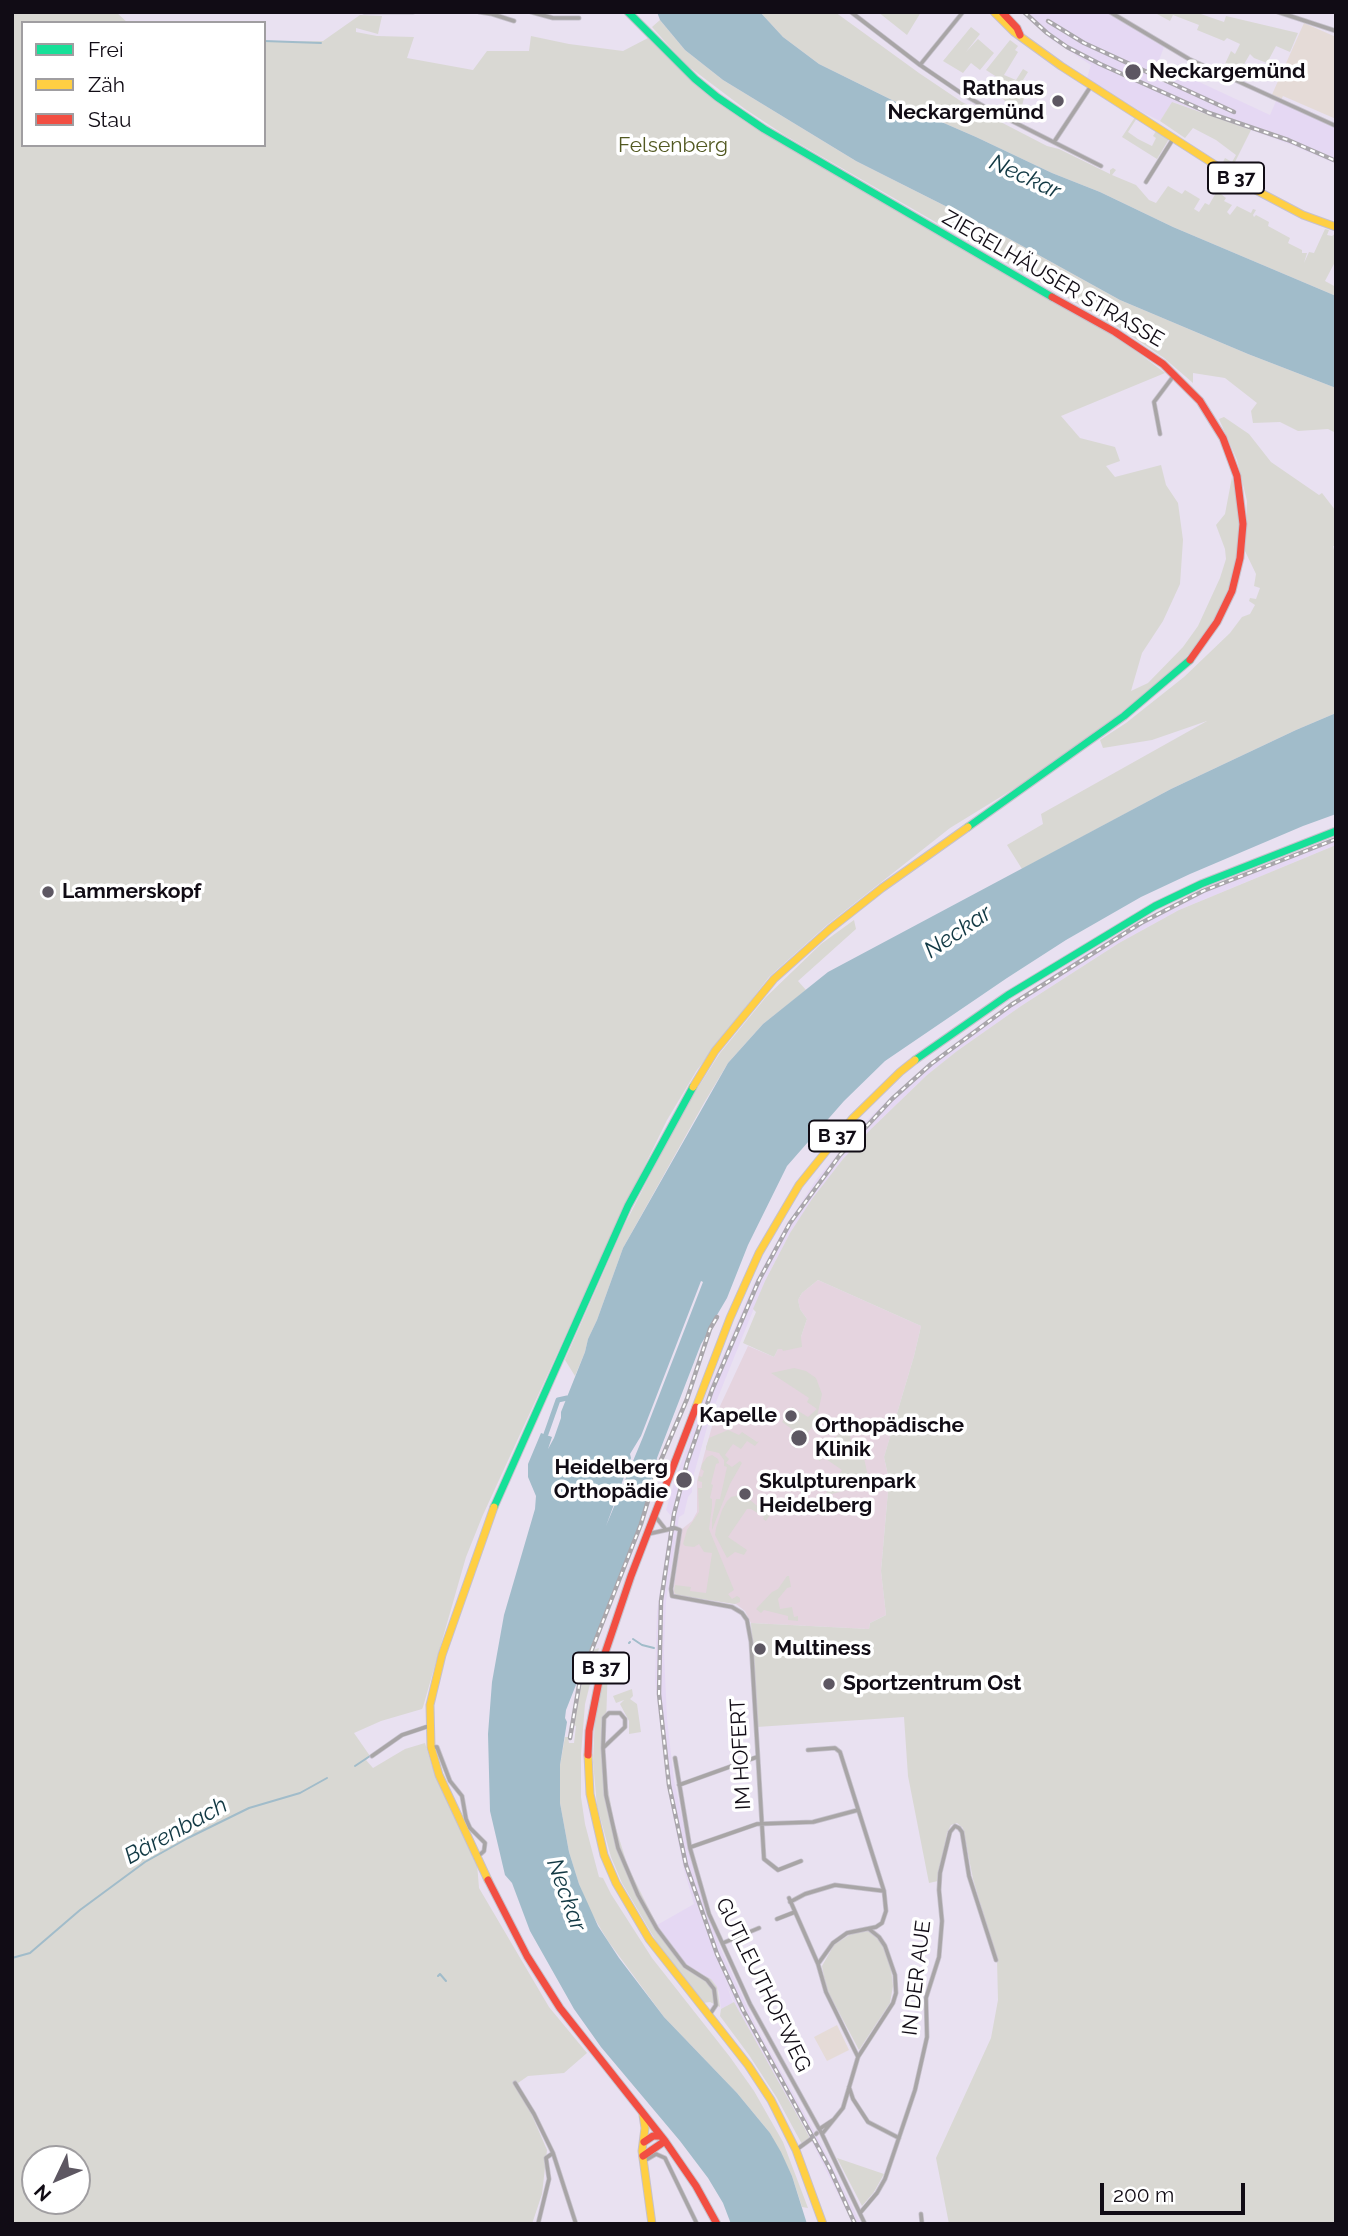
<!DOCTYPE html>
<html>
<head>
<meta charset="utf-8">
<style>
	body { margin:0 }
	#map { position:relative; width:1348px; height:2236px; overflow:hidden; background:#e9e1f1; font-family:Raleway,sans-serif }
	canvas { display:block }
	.frame { position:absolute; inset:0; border:14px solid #110c15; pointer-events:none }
	.legend { position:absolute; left:21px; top:21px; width:245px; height:126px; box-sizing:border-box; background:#fff; border:2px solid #a09ea1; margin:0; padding:9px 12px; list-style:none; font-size:21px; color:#110c15 }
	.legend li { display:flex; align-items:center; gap:14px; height:35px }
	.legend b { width:35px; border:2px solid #a09ea1 }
	.north { position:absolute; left:21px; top:2145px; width:70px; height:70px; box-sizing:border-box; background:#fff; border:2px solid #a09ea1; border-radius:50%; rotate:226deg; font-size:19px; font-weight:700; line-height:28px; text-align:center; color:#110c15 }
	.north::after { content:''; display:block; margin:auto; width:24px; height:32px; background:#5d5762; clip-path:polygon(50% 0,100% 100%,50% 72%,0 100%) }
	.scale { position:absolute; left:1100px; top:2183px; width:145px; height:32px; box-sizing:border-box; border:4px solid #110c15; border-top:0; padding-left:9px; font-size:21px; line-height:24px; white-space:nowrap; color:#110c15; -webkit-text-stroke:5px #fff; paint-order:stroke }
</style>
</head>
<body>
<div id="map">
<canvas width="1348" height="2236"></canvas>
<div class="frame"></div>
<ul class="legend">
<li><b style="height:9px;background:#16e098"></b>Frei</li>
<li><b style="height:9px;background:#ffcf43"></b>Zäh</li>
<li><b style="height:9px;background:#f24e42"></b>Stau</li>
</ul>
<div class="north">N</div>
<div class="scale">200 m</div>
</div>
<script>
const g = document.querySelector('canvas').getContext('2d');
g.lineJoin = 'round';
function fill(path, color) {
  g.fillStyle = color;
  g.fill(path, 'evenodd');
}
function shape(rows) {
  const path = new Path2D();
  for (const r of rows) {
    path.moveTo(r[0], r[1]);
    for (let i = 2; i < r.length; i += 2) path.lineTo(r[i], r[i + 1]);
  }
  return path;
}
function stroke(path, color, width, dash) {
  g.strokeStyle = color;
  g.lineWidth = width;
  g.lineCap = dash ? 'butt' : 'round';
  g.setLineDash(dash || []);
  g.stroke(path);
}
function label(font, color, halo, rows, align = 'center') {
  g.font = font + ' Raleway,sans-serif';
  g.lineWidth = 7;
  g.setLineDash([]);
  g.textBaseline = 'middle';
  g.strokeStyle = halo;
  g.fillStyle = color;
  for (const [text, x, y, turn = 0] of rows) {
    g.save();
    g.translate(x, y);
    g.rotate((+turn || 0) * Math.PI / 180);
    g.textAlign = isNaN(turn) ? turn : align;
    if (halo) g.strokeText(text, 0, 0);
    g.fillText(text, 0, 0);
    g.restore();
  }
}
fill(shape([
	[1021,12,1106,12,1164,47,1158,63,1195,77,1195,80,1270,115,1276,101,1279,102,1281,101,1291,106,1293,104,1336,124,1336,164,1292,145,1173,102,1160,121,1140,111,1087,78,1091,65,1049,38],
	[1336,837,1336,845,1179,910,1119,943,1021,1006,957,1051,927,1075,871,1129,843,1159,813,1199,790,1233,765,1281,710,1417,692,1481,692,1492,688,1497,684,1514,679,1517,666,1601,664,1652,667,1719,674,1780,694,1873,722,1952,757,2028,818,2138,861,2224,853,2224,810,2138,734,2002,725,1980,733,2003,721,2009,719,1992,714,1983,692,1969,682,1960,657,1925,694,1904,684,1870,667,1786,655,1680,657,1612,671,1516,666,1510,676,1477,698,1414,754,1283,784,1229,816,1180,849,1140,875,1112,921,1070,968,1033,1070,963,1126,930,1196,893]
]), '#e5d8f3');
fill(shape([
	[1304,23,1336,37,1336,119,1283,96,1280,102,1270,99],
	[837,2025,849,2050,827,2061,814,2037]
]), '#e5dbd7');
fill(shape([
	[818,1280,921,1326,914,1356,884,1457,889,1480,881,1571,886,1615,870,1623,869,1629,751,1623,745,1611,736,1604,673,1594,682,1529,692,1521,697,1512,697,1481,714,1419,748,1346,774,1357,778,1349,801,1337,807,1319,800,1309,798,1300,802,1293]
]), '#e5d4df');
fill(shape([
	[12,12,116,12,128,23,23,23,23,145,264,145,264,42,323,41,360,15,382,16,378,34,356,28,356,32,377,36,414,37,407,58,473,70,487,51,529,51,531,36,569,44,623,51,648,38,670,60,721,103,761,130,929,230,1032,282,1123,341,1165,373,1061,416,1080,438,1115,447,1120,461,1106,466,1115,477,1161,465,1166,485,1178,503,1183,540,1180,584,1163,621,1142,653,1131,691,1148,683,1183,647,1198,626,1220,578,1226,559,1225,549,1216,525,1225,514,1232,477,1235,490,1239,523,1237,555,1229,587,1216,615,1201,641,1177,667,1156,687,1033,777,950,828,827,925,769,977,697,1070,667,1120,625,1206,482,1517,466,1557,423,1707,422,1709,381,1721,354,1733,370,1756,366,1760,373,1768,405,1749,425,1743,432,1766,476,1851,479,1888,549,2007,587,2053,564,2073,528,2076,518,2083,547,2150,542,2194,532,2224,12,2224],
	[35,2159,77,2159,77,2201,35,2201],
	[760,12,822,12,824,14,835,12,919,73,962,102,1047,146,1059,149,1110,174,1110,170,1113,168,1116,170,1112,175,1136,185,1149,200,1156,203,1168,186,1182,194,1185,190,1200,199,1194,209,1199,212,1205,203,1209,205,1217,191,1226,198,1224,201,1232,205,1227,212,1230,215,1237,206,1251,213,1253,209,1256,210,1253,215,1254,217,1256,215,1269,222,1268,226,1290,238,1288,243,1302,250,1302,253,1307,253,1304,263,1309,252,1314,253,1325,229,1329,230,1327,235,1332,236,1336,233,1336,260,1325,281,1336,287,1336,296,1173,227,1100,192,1052,173,976,137,900,104,819,64,783,37],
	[878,12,900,13,921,12,907,35],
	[1158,12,1195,12,1224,22,1226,16,1298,33,1290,52,1276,46,1267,63,1254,58,1250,54,1240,71,1225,64,1231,51,1235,54,1240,44,1227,38,1224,41,1197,30,1199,25,1173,15,1170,21,1157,14],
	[660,20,685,50,723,80,856,161,997,232,1120,300,1248,354,1336,388,1336,433,1328,429,1298,431,1280,422,1253,423,1251,411,1257,403,1225,378,1193,373,1193,383,1164,358,1118,327,786,136,745,109,688,66,668,45,652,27],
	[971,27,980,34,966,52,978,39,994,53,980,70,971,63,963,73,943,61],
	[1010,40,1018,46,1015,50,1018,52,1004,75,1016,80,1023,69,1028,72,1023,80,1029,84,1024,90,1025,94,1021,110,1015,107,1012,112,1014,115,1013,117,1004,113,1009,105,1003,99,1011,85,1006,83,986,70],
	[1172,102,1251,130,1232,168,1223,162,1225,158,1232,162,1236,155,1216,140,1193,128,1185,138,1160,121],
	[1135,117,1137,118,1128,132,1138,139,1152,146,1156,138,1153,136,1156,131,1169,139,1157,159,1122,137],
	[1224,417,1249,434,1271,462,1319,495,1322,493,1336,511,1336,546,1333,546,1336,557,1336,713,1296,730,1171,789,1022,869,1007,845,1043,824,1041,814,1207,721,1152,740,1103,748,1100,740,1126,723,1184,677,1230,633,1242,617,1250,614,1255,605,1249,601,1250,598,1256,599,1260,588,1254,586,1256,574,1245,551,1247,501,1237,460,1219,419],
	[1336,845,1336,2224,949,2224,936,2158,991,2038,998,2000,997,1960,973,1879,963,1828,957,1823,951,1825,947,1833,938,1881,929,1883,908,1776,904,1717,757,1727,751,1623,869,1629,870,1623,886,1615,881,1571,889,1480,884,1457,914,1356,921,1326,818,1280,802,1293,798,1300,800,1309,807,1319,801,1337,802,1347,783,1351,782,1349,778,1349,774,1357,743,1343,756,1312,753,1309,765,1281,790,1233,812,1199,843,1159,871,1129,927,1075,957,1051,1021,1006,1119,943,1179,910],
	[854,920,856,929,798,981,806,990,763,1024,728,1063,704,1103,623,1248,597,1320,588,1339,585,1352,575,1376,565,1360,624,1226,683,1111,720,1053,766,997,821,944],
	[794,1368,806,1371,816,1378,822,1394,816,1421,801,1443,797,1441,800,1435,782,1422,785,1418,794,1424,799,1416,790,1410,792,1407,808,1417,817,1409,807,1402,809,1398,771,1373],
	[728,1430,739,1435,742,1432,757,1442,759,1441,755,1446,747,1441,741,1449,733,1444,725,1455,729,1459,726,1463,732,1467,740,1461,742,1463,730,1484,712,1530,712,1520,716,1499,720,1499,727,1467,724,1466,724,1460,719,1453,706,1450,706,1447,709,1438],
	[839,1434,850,1435,853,1452,860,1451,862,1459,864,1458,869,1481,851,1484,851,1489,828,1495,826,1493,842,1470,823,1457,820,1461,817,1459,822,1448,824,1451,827,1450,826,1447],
	[712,1455,718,1459,719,1463,716,1464,711,1484,713,1485,710,1498,712,1499,712,1507,709,1529,734,1590,728,1594,732,1599,737,1596,740,1598,740,1602,735,1604,676,1595,674,1591,675,1585,691,1587,690,1591,706,1593,712,1553,704,1552,699,1544,694,1547,685,1546,683,1544,687,1530,699,1512,698,1488,702,1488,702,1482,698,1481,699,1476,702,1477,704,1471,701,1469,702,1464,707,1457],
	[740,1495,745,1496,766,1513,773,1504,777,1504,766,1521,763,1519,764,1517,751,1509,747,1509,728,1537,747,1550,744,1555,735,1552,727,1558,715,1535,716,1528,722,1510,727,1501,731,1497],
	[787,1576,789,1576,791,1587,787,1588,778,1599,780,1609,792,1607,794,1617,798,1616,798,1621,788,1620,788,1616,764,1610,761,1613,756,1609,772,1592,778,1589],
	[599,1648,585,1704,581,1754,581,1797,585,1824,599,1877,603,1878,611,1894,652,1958,730,2057,754,2091,783,2142,808,2208,802,2207,792,2176,770,2133,737,2093,664,2017,608,1941,590,1911,579,1884,569,1852,560,1803,560,1765,565,1737,568,1737,569,1743,574,1743,576,1726,573,1725,584,1675,593,1650],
	[608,1664,605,1753,607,1783,614,1822,628,1867,657,1925,682,1960,692,1969,711,1979,717,1987,720,2007,710,2002,703,2003,656,1941,622,1883,611,1857,597,1806,593,1762,595,1714,603,1677],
	[632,1689,633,1696,630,1699,637,1704,641,1732,629,1734,629,1721,620,1704,624,1700,616,1703,613,1696],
	[868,1931,881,1942,886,1952,891,1968,893,1986,890,2003,859,2050,826,1988,822,1966,834,1945,849,1935,858,1932],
	[734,2002,810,2138,803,2146,777,2098,749,2055,720,2016,721,2009],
	[837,2158,884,2174,874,2192,862,2206]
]), '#d9d8d3');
fill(shape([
	[657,12,760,12,783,37,819,64,900,104,976,137,1052,173,1100,192,1173,227,1336,296,1336,388,1248,354,1120,300,997,232,856,161,723,80,685,50,660,20],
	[1336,713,1336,814,1303,826,1190,874,1141,897,1066,940,1007,978,885,1061,844,1101,787,1166,748,1245,727,1298,717,1315,718,1317,701,1344,657,1458,641,1521,566,1710,565,1718,567,1722,560,1765,560,1803,569,1852,579,1884,598,1926,619,1958,664,2017,737,2093,770,2133,781,2152,792,2176,807,2224,731,2224,723,2203,708,2178,680,2141,601,2047,574,2009,530,1931,512,1883,505,1875,490,1811,488,1734,492,1682,504,1615,535,1509,536,1496,528,1477,528,1464,541,1433,552,1437,548,1449,554,1438,561,1418,561,1412,585,1352,588,1339,597,1320,623,1248,728,1063,763,1024,828,972,1171,789,1296,730],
	[701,1281,703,1282,643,1437,606,1526,631,1458,630,1454,641,1436]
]), '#a1bcca');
stroke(shape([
	[264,41,321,43],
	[633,1639,642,1645,654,1648],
	[629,1643,630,1642],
	[355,1766,370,1756],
	[12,1958,30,1953,80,1910,145,1862,188,1838,249,1808,300,1793,327,1778],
	[438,1976,440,1974,446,1981]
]), '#a1bcca', 2);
stroke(shape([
	[546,1434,558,1400,567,1398]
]), '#a1bcca', 5);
const street = shape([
	[364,12,413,12],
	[479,12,492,14,514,21],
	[531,12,553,18,579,18],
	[851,12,920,65,961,93,990,110,1101,166],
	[1110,12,1189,59,1336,126],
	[1278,12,1336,31],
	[920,65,963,12],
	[1054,142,1091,86],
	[1146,182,1173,139],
	[1160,434,1154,402,1175,374],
	[655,1516,666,1530],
	[648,1534,675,1528,680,1530,671,1589,672,1596,732,1607,742,1613,747,1620,751,1642,764,1859,778,1870,801,1861],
	[432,1747,437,1747,450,1781,462,1796,466,1819,470,1828,485,1843,484,1851,476,1858],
	[603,1748,625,1727,625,1719,620,1713,609,1713,604,1718,603,1748,606,1795,618,1848,638,1895,657,1929,685,1966,707,1980,714,1989,716,2005,710,2014],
	[808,1750,835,1748,840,1752,884,1891,886,1911,882,1923,876,1927,847,1933,833,1943,818,1964,826,1992,858,2057],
	[372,1756,402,1735,429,1726],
	[675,1758,690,1848,709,1914,750,2004,822,2134,865,2224],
	[679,1785,757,1757],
	[691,1847,757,1824,813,1822,858,1810],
	[789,1898,818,1964],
	[790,1902,805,1894,835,1885,884,1891],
	[777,1919,795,1912],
	[723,1943,759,1928],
	[515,2083,534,2114,553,2153,576,2224],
	[849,2087,853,2099,868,2122,899,2138],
	[821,2128,833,2120],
	[816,2134,817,2133],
	[822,2134,843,2108,858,2057,893,2003,896,1993,895,1975,885,1946,879,1937,869,1929],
	[796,2150,811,2139],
	[644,2161,656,2154,665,2158,697,2224],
	[860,2213,877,2193,885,2179,915,2090,927,2037,926,1998,939,1957,942,1921,939,1890,940,1873,950,1832,955,1826,959,1828,962,1832,969,1876,996,1960],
	[921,2214,922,2224],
	[538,2224,549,2179,546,2158,553,2153]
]);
const fast = shape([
	[628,12,695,79,717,97,764,129,1052,297],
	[968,827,1124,716,1190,660],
	[915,1060,1008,995,1155,906,1201,884,1336,831],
	[494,1507,628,1206,693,1087]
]);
const slow = shape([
	[994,12,1014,32,1061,66,1248,186,1303,215,1336,227],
	[693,1087,715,1051,774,979,830,929,882,888,968,827],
	[696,1407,730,1318,759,1253,799,1185,852,1119,900,1072,915,1060],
	[588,1755,590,1794,604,1855,616,1883,649,1939,748,2065,771,2100,796,2150,823,2224],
	[488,1880,439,1775,431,1747,430,1705,442,1655,494,1507],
	[643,2115,645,2128,642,2151,652,2224]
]);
const jam = shape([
	[1002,12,1017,28,1020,35],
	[1052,297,1115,332,1163,364,1200,401,1223,438,1237,476,1243,524,1240,558,1232,591,1217,622,1190,660],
	[588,1755,589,1731,604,1656,631,1576,696,1407],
	[488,1880,527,1956,560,2008,665,2141,696,2186,717,2224],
	[644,2142,653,2136,661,2136],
	[643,2156,665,2141]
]);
stroke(street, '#c6c1cc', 5);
stroke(fast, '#c6c1cc', 9);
stroke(slow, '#c6c1cc', 9);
stroke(jam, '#c6c1cc', 9);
stroke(street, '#a8a5a6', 3.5);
stroke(fast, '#16e098', 7);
stroke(slow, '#ffcf43', 7);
stroke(jam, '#f24e42', 7);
const rail = shape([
	[1024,12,1047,33,1067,47,1100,64,1209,113,1288,140,1336,161],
	[1048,21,1084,43,1234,112],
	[570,1738,580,1680,641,1524,658,1467,687,1399,710,1329,717,1317],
	[855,2224,829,2167,743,2010,717,1954,686,1865,669,1785,659,1694,661,1601,674,1514,687,1463,712,1390,759,1280,790,1223,840,1155,892,1099,931,1064,1011,1005,1141,923,1203,891,1336,839]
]);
stroke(rail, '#a9a6ab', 4.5);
stroke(rail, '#fff', 2, [5]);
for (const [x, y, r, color] of [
	[1133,72,9,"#5d5762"],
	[1058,101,7,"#5d5762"],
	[48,892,7,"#5d5762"],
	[791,1416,7,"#5d5762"],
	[799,1438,9,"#5d5762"],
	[684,1480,9,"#5d5762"],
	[745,1494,7,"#5d5762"],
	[760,1649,7,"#5d5762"],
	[829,1684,7,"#5d5762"]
]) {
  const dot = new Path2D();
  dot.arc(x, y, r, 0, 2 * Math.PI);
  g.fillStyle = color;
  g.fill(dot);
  stroke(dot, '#fff', 2.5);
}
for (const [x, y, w] of [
	[1236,178,56],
	[837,1136,56],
	[601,1668,56]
]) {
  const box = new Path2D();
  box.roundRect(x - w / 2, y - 15.5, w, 31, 5);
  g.fillStyle = '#fff';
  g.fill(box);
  stroke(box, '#110c15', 2);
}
label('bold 19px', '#110c15', null, [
	["B 37",1236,178],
	["B 37",837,1136],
	["B 37",601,1668]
]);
label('bold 21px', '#110c15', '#fff', [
	["Neckargemünd",1149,72],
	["Rathaus",1044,89,"right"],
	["Neckargemünd",1044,113,"right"],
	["Lammerskopf",62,892],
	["Kapelle",777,1416,"right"],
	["Orthopädische",815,1426],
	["Klinik",815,1450],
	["Heidelberg",668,1468,"right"],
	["Orthopädie",668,1492,"right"],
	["Skulpturenpark",759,1482],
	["Heidelberg",759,1506],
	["Multiness",774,1649],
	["Sportzentrum Ost",843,1684]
], 'left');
label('21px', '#525921', '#fff', [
	["Felsenberg",673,146]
]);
label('21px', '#110c15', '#fff', [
	["ZIEGELHÄUSER STRASSE",1053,279,30],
	["IM HOFERT",741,1754,-93],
	["IN DER AUE",917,1978,-83],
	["GUTLEUTHOFWEG",763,1985,64]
]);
label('italic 23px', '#123944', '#fff', [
	["Neckar",1025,177,25],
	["Neckar",958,932,-34],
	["Bärenbach",176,1831,-29],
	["Neckar",566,1895,70]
]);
</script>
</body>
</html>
